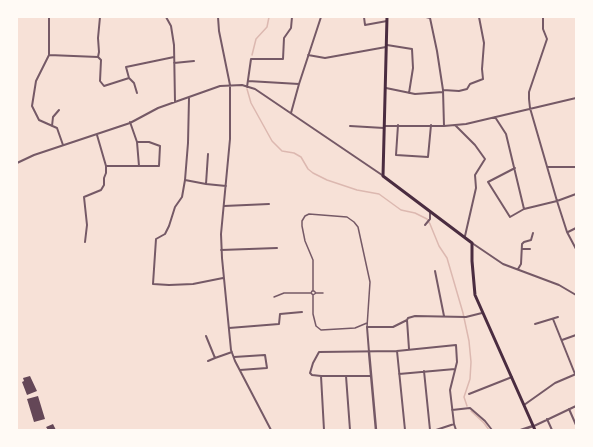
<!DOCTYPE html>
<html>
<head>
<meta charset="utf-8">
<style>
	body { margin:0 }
	#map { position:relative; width:593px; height:447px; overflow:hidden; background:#f7e1d7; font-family:"Golos Text",sans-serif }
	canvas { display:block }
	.frame { position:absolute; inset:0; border:18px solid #fffaf5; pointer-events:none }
</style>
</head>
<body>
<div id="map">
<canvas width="593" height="447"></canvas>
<div class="frame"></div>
</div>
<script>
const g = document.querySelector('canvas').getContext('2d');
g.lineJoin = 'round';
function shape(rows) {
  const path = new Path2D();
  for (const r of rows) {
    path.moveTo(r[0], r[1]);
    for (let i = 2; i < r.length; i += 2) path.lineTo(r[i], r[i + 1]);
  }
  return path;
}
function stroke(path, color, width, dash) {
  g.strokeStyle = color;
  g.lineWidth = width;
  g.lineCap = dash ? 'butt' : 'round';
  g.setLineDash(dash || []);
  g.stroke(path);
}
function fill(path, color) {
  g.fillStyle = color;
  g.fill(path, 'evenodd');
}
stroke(shape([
	[252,55,256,39,267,27,269,17],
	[247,89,251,103,272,141,282,151,294,153,301,157,308,169,313,173,327,180,357,190,379,194,401,210,415,213,427,219,430,224,439,246,447,258,463,313,469,341,471,362,470,379,464,397,467,406],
	[471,411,484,423,489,430]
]), '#dcb8b0', 1.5);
fill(shape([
	[30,376,37,391,27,395,22,382,24,381,23,378],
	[38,396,45,419,34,422,27,399],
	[53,424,56,430,48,430,46,427]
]), '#644757');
stroke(shape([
	[313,290,313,260,305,241,302,226,302,221,305,216,309,214,347,217,354,222,358,227,370,282,367,327],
	[316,293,323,293],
	[313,295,316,293,314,291,312,291,311,293,313,295,313,314,316,326,321,330,355,328,367,323],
	[274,297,284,293,311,293]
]), '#755966', 1.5);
stroke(shape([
	[49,17,49,55,98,57],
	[100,17,98,38,99,52,98,57,101,60,100,81,104,86,129,78,126,67,174,57],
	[166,17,171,26,174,45,175,102],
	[218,17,219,31,230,85,230,139,221,234,222,258,231,350,235,361,271,430],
	[364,17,365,25,387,21],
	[426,17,430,18,437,51,443,90,444,126],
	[543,17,543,29,547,39,529,92,529,99,530,108,557,201,567,232,576,249],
	[387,45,412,49,413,68,409,93],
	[49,55,36,81,32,106,39,120,57,128,63,145],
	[308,55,325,58,386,47],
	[174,63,194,61],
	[129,78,134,83,137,93],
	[248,81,299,84],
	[247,87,251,59,283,59,284,38,291,28,292,17],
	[386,88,415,94,443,92],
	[443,90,459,91,467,89,470,84,483,79,482,69,484,43,479,17],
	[189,98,188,143,185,180,182,197,175,207,169,226,165,234,156,239,153,284,169,285,193,284,223,278],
	[291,113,299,84,321,17],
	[495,117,506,134,524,209],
	[130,122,137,142,139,166,159,166,160,146,149,142,137,142],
	[398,125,396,155,428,157,431,125],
	[455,125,475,145,485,159,475,175,476,188,465,236],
	[52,126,53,117,59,110],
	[350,126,384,128],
	[385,126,444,126,466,124,576,98],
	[17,163,34,155,130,123,158,108,220,86,242,85,255,89,382,175],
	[106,166,139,166],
	[548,167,576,167],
	[515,168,488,182,510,217,524,209,557,201,576,194],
	[185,180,206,184,226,186],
	[206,184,208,154],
	[224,206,269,204],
	[425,225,430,219,430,212],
	[568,232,576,228],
	[85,242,87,225,84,197,101,190,104,185,104,178,106,173,106,166,97,135],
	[472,243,503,264,559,285,576,295],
	[522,249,530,249],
	[221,250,277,248],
	[518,269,521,264,522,244,524,242,531,240,533,233],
	[435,271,444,316],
	[553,319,575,374],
	[407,320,409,349],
	[535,324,558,317],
	[229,328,279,324,280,314,302,312],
	[206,336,215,358,232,352],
	[562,340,576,335],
	[397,351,405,430],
	[369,352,367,327,393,327,407,320,408,318,415,316,466,317,482,313],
	[234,357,265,355,267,368,240,370],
	[208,361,215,358],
	[424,371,430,430],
	[399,374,455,369],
	[321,376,324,430],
	[346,376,350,430],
	[370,376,321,376,312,375,310,373,313,363,319,352,397,351,456,345,457,362,450,390,454,424,456,430],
	[469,394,512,377],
	[524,405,555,383,576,374],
	[569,409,576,425],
	[452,410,470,408,485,421,492,430],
	[547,419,552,430],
	[534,426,576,406],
	[436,430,454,424]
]), '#755966', 2);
stroke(shape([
	[369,352,376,430],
	[521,430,533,426]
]), '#755966', 2.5);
stroke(shape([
	[387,17,383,176,472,243,472,261,475,295,535,430]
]), '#4a2c40', 3);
</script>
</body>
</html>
